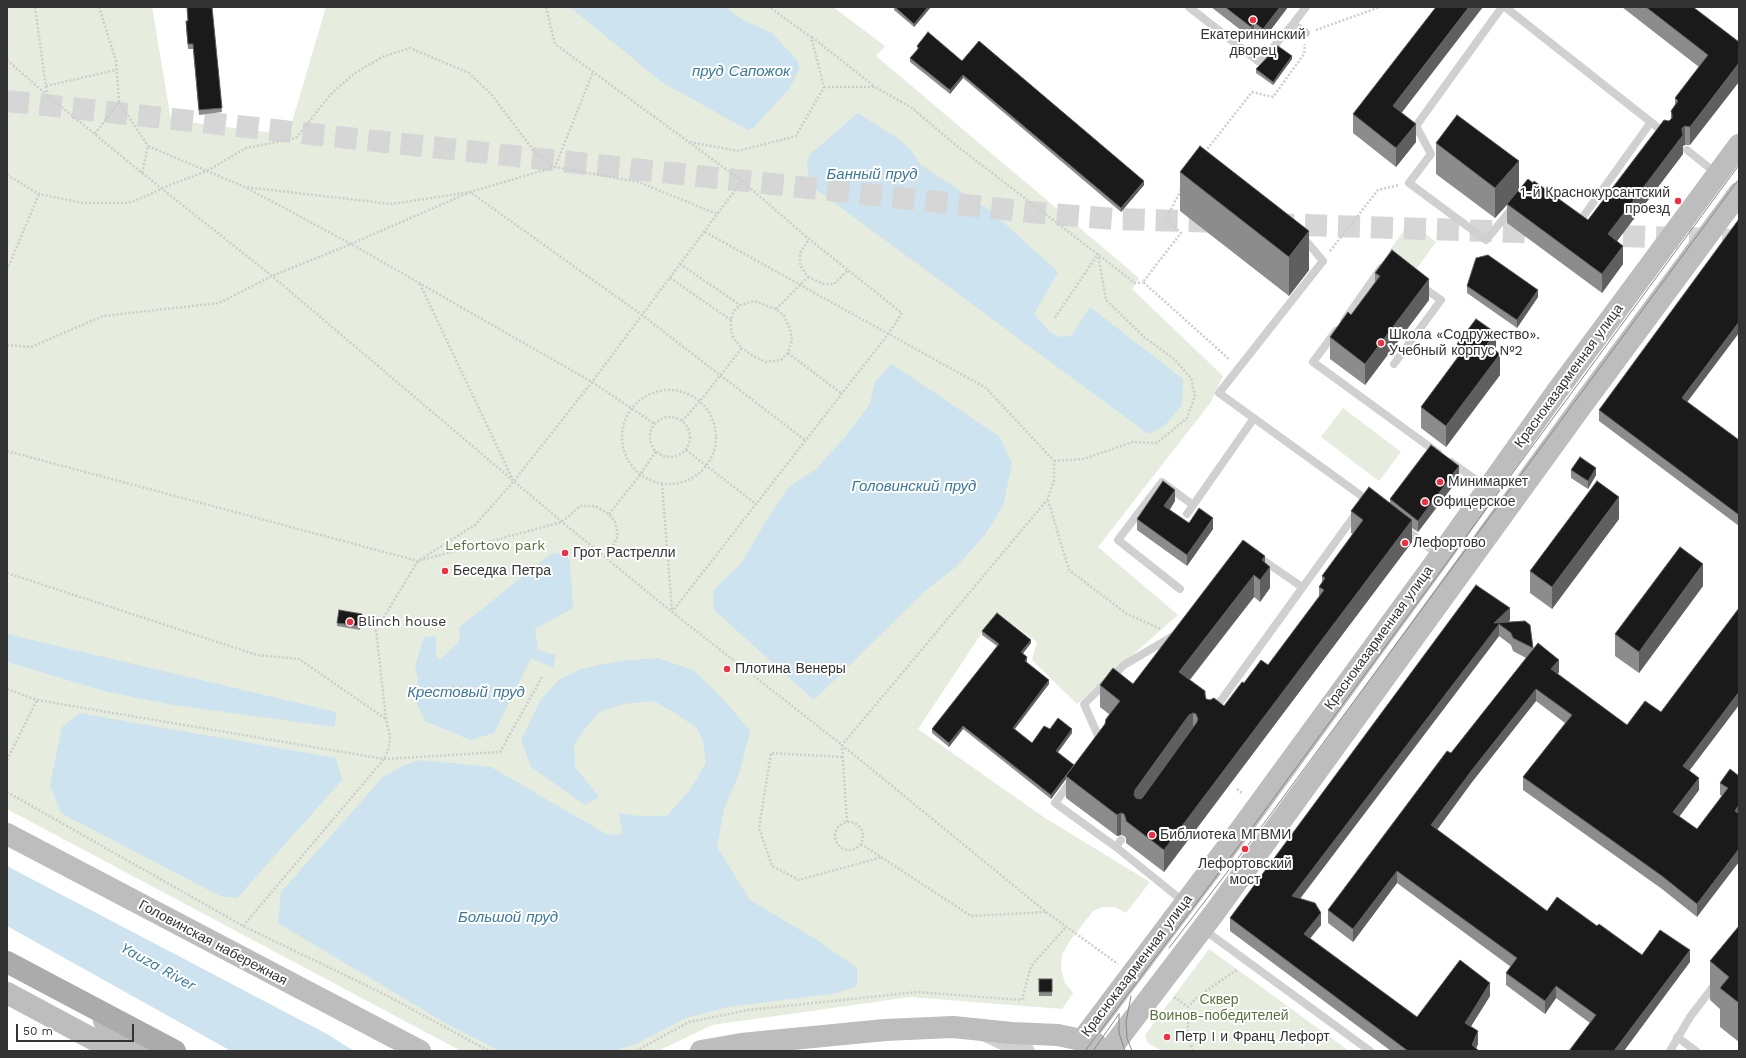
<!DOCTYPE html>
<html>
<head>
<meta charset="utf-8">
<style>
	body { margin:0 }
	#map { position:relative; width:1746px; height:1058px; overflow:hidden; background:#fff; font-family:"Work Sans",sans-serif }
	canvas { display:block }
	.frame { position:absolute; inset:0; border:8px solid #333; pointer-events:none }
	.scale { position:absolute; left:16px; top:1024px; width:118px; height:18px; box-sizing:border-box; border:2px solid #333; border-top:0; padding-left:5px; font-size:12px; line-height:14px; white-space:nowrap; color:#333; -webkit-text-stroke:3px #fff; paint-order:stroke }
</style>
</head>
<body>
<div id="map">
<canvas width="1746" height="1058"></canvas>
<div class="frame"></div>
<div class="scale">50 m</div>
</div>
<script>
const g = document.querySelector('canvas').getContext('2d');
g.lineJoin = 'round';
function fill(path, color) {
  g.fillStyle = color;
  g.fill(path, 'evenodd');
}
function shape(rows) {
  const path = new Path2D();
  for (const r of rows) {
    if (r.length === 3) {
      path.moveTo(r[0] + r[2], r[1]);
      path.arc(r[0], r[1], r[2], 0, 2 * Math.PI);
      continue;
    }
    path.moveTo(r[0], r[1]);
    for (let i = 2; i < r.length; i += 2) path.lineTo(r[i], r[i + 1]);
  }
  return path;
}
function stroke(path, color, width, dash) {
  g.strokeStyle = color;
  g.lineWidth = width;
  g.lineCap = dash ? 'butt' : 'round';
  g.setLineDash(dash || []);
  g.stroke(path);
}
function label(font, color, halo, rows, align = 'center') {
  g.font = font + ' "Work Sans",sans-serif';
  g.lineWidth = 4;
  g.setLineDash([]);
  g.textBaseline = 'middle';
  g.strokeStyle = halo;
  g.fillStyle = color;
  for (const [text, x, y, turn = 0] of rows) {
    g.save();
    g.translate(x, y);
    g.rotate((+turn || 0) * Math.PI / 180);
    g.textAlign = isNaN(turn) ? turn : align;
    if (halo) g.strokeText(text, 0, 0);
    g.fillText(text, 0, 0);
    g.restore();
  }
}
fill(shape([
	[7,7,152,7,171,120,282,134,290,129,326,7,833,7,885,46,876,56,1139,278,1132,289,1223,376,1211,402,1098,547,1178,615,1077,704,1032,660,1037,642,1000,615,989,622,918,729,1045,818,1150,882,1126,913,1115,907,1103,907,1093,911,1069,942,1062,955,1061,970,1065,983,1073,993,1062,1009,910,997,712,1025,658,1051,461,1051,7,809],
	[1410,222,1436,242,1415,271,1389,251],
	[1343,408,1401,452,1379,481,1321,437],
	[1209,949,1349,1051,1162,1051,1148,1043,1145,1035]
]), '#e6ecde');
fill(shape([
	[570,7,725,7,743,20,772,33,798,61,799,69,790,88,753,128,748,130,663,83],
	[858,113,897,138,910,149,921,165,992,212,1058,272,1034,314,1050,332,1057,336,1062,337,1072,335,1090,307,1183,379,1182,405,1165,425,1152,433,1147,433,813,187,808,175,807,161,809,155],
	[892,364,1000,437,1012,464,1003,506,984,536,957,566,926,590,814,700,714,610,713,590,741,564,769,516,790,486,816,469,845,437,870,404,875,382],
	[558,553,567,556,570,562,573,608,535,629,538,650,556,655,553,668,531,658,494,733,470,740,425,721,413,695,418,680,415,666,424,637,436,636,436,656,440,660,459,642,460,627,549,555],
	[7,634,336,712,335,727,173,705,104,691,7,662],
	[658,658,693,670,723,699,750,731,740,771,724,809,717,847,750,900,817,940,857,968,857,986,837,993,728,1007,686,1018,636,1044,613,1051,504,1051,496,1049,447,1024,278,923,281,892,383,777,400,767,420,760,491,767,608,835,623,834,619,813,639,816,667,816,690,790,706,763,703,741,697,728,675,713,654,701,624,704,601,711,585,728,574,745,575,767,599,797,585,805,531,767,521,740,541,699,560,679,581,669,618,661],
	[79,713,336,758,342,780,237,898,220,896,61,813,50,785,62,727],
	[7,866,327,1034,354,1051,231,1051,7,926]
]), '#cde3ef');
stroke(shape([
	[7,101,1040,213,1114,219,1222,222],
	[1272,224,1550,233],
	[1590,235,1739,240]
]), '#d6d6d6', 22, [22, 11]);
stroke(shape([
	[35,7,47,95],
	[546,7,555,44,742,181],
	[1316,30,1380,7],
	[812,37,875,87],
	[7,60,47,95,142,173,272,276,562,522,672,612,842,745,1046,912,1118,964],
	[46,86,116,70],
	[824,87,875,87,912,108,957,146,1135,283,1143,282],
	[119,102,148,146],
	[95,134,119,102,116,61,99,7],
	[690,142,738,151,796,136,824,87,811,37,769,7],
	[1205,152,1252,92,1273,97,1304,54,1305,44],
	[142,173,148,146,207,171,246,148,296,138,331,94,355,73,382,57,410,48,469,73,491,94,534,151,555,167,593,72],
	[7,175,39,194,83,203,128,203,151,194,162,188,207,171,245,187,392,204,470,192,555,167,638,182,717,214],
	[247,188,351,244,592,382,655,424],
	[1181,190,1166,219,1181,233,1143,282,1230,360],
	[705,232,986,388,1054,461,1054,481,1047,500,842,745,847,822],
	[1330,251,1378,190,1399,185],
	[680,264,740,305],
	[7,270,39,194],
	[808,277,824,284,834,284,848,270],
	[670,278,731,320],
	[420,284,512,478],
	[776,309,808,277,800,265,800,253,809,239],
	[7,345,31,347,103,316,219,303,272,276,351,244,470,192,642,315,806,441],
	[788,353,842,394],
	[669,437,47],
	[670,437,20],
	[682,421,700,401,742,348,733,338,731,329,731,320,733,312,740,305,754,301,776,309,784,316,790,329,792,340,788,353,781,360,766,362,755,357,742,348],
	[686,450,756,504],
	[7,451,418,561,475,525,514,481,592,382,742,181,809,239,902,313,889,333,672,612],
	[1054,461,1083,459,1133,442,1157,443,1187,418,1195,396,1191,378,1175,360,1144,337,1106,300,1098,254,1054,319],
	[662,484,672,611],
	[1048,500,1069,570,1127,614,1161,629],
	[609,514,640,475,656,451],
	[7,573,257,655,299,659,386,719],
	[7,689,37,700,384,759,500,752,542,677],
	[842,757,771,753,759,828,772,866,799,880,882,857],
	[7,760,37,700],
	[1237,789,1242,793],
	[7,792,243,926,382,993,489,1051],
	[849,836,14],
	[861,844,971,916,1046,912],
	[243,926,384,759,389,748,390,736,386,719,376,630,418,561,562,522,580,506,595,506,609,514,615,522,618,536,607,558],
	[1174,997,1188,1007],
	[636,1051,689,1022,748,1010,917,992,1022,1000,1031,966,1066,927],
	[1193,1051,1188,1034,1188,1007,1196,998,1238,969]
]), '#cdcdcd', 2.5, [2, 2]);
stroke(shape([
	[1189,7,1258,61,1262,60,1293,24],
	[1502,7,1416,126,1431,154,1409,183,1486,240,1514,206],
	[1505,7,1666,134],
	[1306,33,1293,24,1306,7],
	[1687,150,1717,174],
	[1576,218,1580,221,1651,122],
	[1302,236,1323,261,1219,393,1370,502],
	[1344,321,1381,268],
	[1336,331,1313,362,1438,453],
	[1394,364,1441,300,1421,286],
	[1451,462,1487,488],
	[1187,514,1254,418],
	[1405,529,1440,556],
	[1257,556,1302,587],
	[1180,589,1118,540,1162,482,1193,505],
	[1214,710,1357,512],
	[1100,744,1101,742,1084,704,1124,665,1175,635],
	[1072,780,1055,803,1116,847],
	[1121,840,1116,847,1184,902],
	[1203,929,1370,1051],
	[1677,1037,1696,1051],
	[1670,1051,1690,1017,1716,983]
]), '#d0d0d0', 8);
stroke(shape([
	[987,1033,1025,1051]
]), '#d0d0d0', 19);
stroke(shape([
	[7,834,420,1051],
	[7,993,115,1051],
	[104,1021,144,1051],
	[1082,1040,1240,830,1440,556,1557,391,1739,145],
	[701,1051,741,1044,885,1030,953,1027,1012,1033,1058,1035,1095,1043],
	[1109,1051,1215,912,1580,408,1739,193]
]), '#bdbdbd', 22);
stroke(shape([
	[7,962,175,1051]
]), '#ababab', 22);
stroke(shape([
	[1169,948,1245,849,1739,179],
	[1131,996,1126,1022,1127,1038,1132,1051],
	[1119,1014,1119,1033,1125,1051],
	[1085,1051,1218,874,1739,165],
	[1093,1051,1119,1014]
]), '#888', 1);
fill(shape([
	[187,7,212,7,222,112,199,115,193,49,188,49,186,26,186,21,188,21],
	[894,7,931,7,914,27,894,10],
	[1211,7,1288,7,1263,40,1254,33,1251,38],
	[1622,7,1693,7,1739,42,1690,145,1685,145,1683,146,1683,154,1617,241,1623,264,1602,293,1507,223,1507,205,1495,218,1436,174,1436,143,1519,190,1533,183,1588,220,1669,121,1671,119,1671,111,1675,105,1675,98,1699,67],
	[917,46,962,61,1144,185,1121,212,963,78,950,94,910,62,910,58,917,50],
	[1292,59,1273,85,1256,73,1256,69],
	[1402,113,1416,142,1396,167,1353,133,1353,114],
	[1180,172,1309,270,1289,296,1180,211],
	[1375,273,1429,300,1365,385,1330,359,1330,337,1351,315,1375,283],
	[1467,286,1538,297,1517,328,1467,293],
	[1457,344,1496,350,1500,375,1446,447,1421,428,1421,407,1457,358],
	[1687,402,1739,440,1739,526,1599,421,1599,410],
	[1571,470,1596,475,1588,489,1571,478],
	[1459,478,1418,532,1412,528,1412,542,1164,872,1126,843,1126,838,1124,836,1121,835,1117,836,1066,798,1066,779,1051,799,963,729,949,747,932,733,932,729,997,646,982,635,982,631,1031,643,1023,653,1027,661,1026,662,1049,684,1015,729,1032,743,1050,729,1072,733,1057,753,1074,765,1105,724,1110,715,1100,707,1100,685,1133,684,1265,563,1270,588,1260,602,1254,597,1190,680,1205,696,1206,699,1224,706,1244,683,1268,665,1319,597,1319,587,1322,583,1322,576,1353,534,1351,533,1351,511,1390,503,1390,499],
	[1175,501,1170,510,1189,523,1213,529,1187,566,1137,530,1137,519],
	[1619,519,1552,609,1530,593,1530,571],
	[1476,585,1510,620,1508,623,1530,625,1533,650,1559,672,1558,674,1627,725,1661,712,1739,705,1689,771,1699,790,1679,817,1697,829,1722,796,1720,795,1720,783,1739,776,1697,917,1662,889,1523,790,1523,777,1565,723,1536,701,1472,782,1437,830,1547,911,1597,926,1642,955,1690,962,1590,1023,1556,998,1545,1014,1506,985,1506,973,1511,967,1397,883,1353,942,1328,923,1328,910,1526,658,1513,651,1511,645,1499,636,1300,899,1321,925,1310,938,1417,1017,1490,996,1471,1026,1478,1044,1476,1048,1479,1051,1391,1051,1230,931,1230,918],
	[1703,586,1639,673,1615,656,1615,634],
	[362,618,360,630,337,626,337,623],
	[1739,926,1739,1042,1720,1027,1720,1009,1710,1000,1710,961],
	[1039,979,1052,979,1052,996,1039,996]
]), '#8c8c8c');
fill(shape([
	[928,7,931,7,914,27,914,24],
	[1280,7,1288,7,1263,40,1263,29],
	[1469,7,1483,7,1393,124,1393,106],
	[1254,22,1254,33,1251,38,1251,27],
	[1292,56,1292,59,1273,85,1273,82],
	[1739,63,1739,82,1690,145,1690,127],
	[963,75,963,78,950,94,950,90],
	[1416,124,1416,142,1396,167,1396,148],
	[1685,126,1685,145,1683,146,1683,154,1608,253,1608,234,1682,131,1682,128],
	[1519,161,1519,191,1495,218,1495,188],
	[1144,181,1144,185,1121,212,1121,208],
	[1309,231,1309,270,1289,296,1289,257],
	[1623,246,1623,264,1602,293,1602,274],
	[1429,279,1429,300,1365,385,1365,364],
	[1538,290,1538,297,1517,328,1517,320],
	[1739,322,1739,333,1682,409,1682,398],
	[1496,333,1496,355,1487,344],
	[1500,354,1500,375,1446,447,1446,426],
	[1459,466,1459,478,1418,532,1418,521],
	[1596,468,1596,475,1588,489,1588,481],
	[1175,490,1175,501,1164,517,1164,506],
	[1619,497,1619,519,1552,609,1552,587],
	[1213,518,1213,529,1187,566,1187,555],
	[1412,520,1412,542,1164,872,1164,850],
	[1265,556,1265,573,1270,567,1270,588,1260,602,1260,580,1262,560],
	[1703,564,1703,586,1639,673,1639,652],
	[1254,575,1254,597,1179,693,1179,672],
	[1510,608,1510,620,1503,627,1499,624,1499,636,1292,909,1292,896,1494,623],
	[1031,640,1031,643,1021,656,1021,652],
	[1027,657,1027,661,1025,665,1025,661],
	[1559,660,1559,672,1551,682,1551,669],
	[1049,680,1049,684,1013,731,1013,728],
	[1536,689,1536,701,1472,782,1431,838,1431,825,1472,770],
	[1739,692,1739,705,1683,779,1683,766],
	[1193,713,1193,735,1135,812,1134,795,1135,790,1189,715],
	[963,726,963,729,949,747,949,743],
	[1072,729,1072,733,1056,755,1056,751],
	[1074,765,1066,776,1066,779,1051,799,1051,795],
	[1699,778,1699,790,1673,825,1673,812],
	[1739,805,1739,817,1735,811],
	[1121,813,1121,835,1117,836,1117,815],
	[1739,849,1739,862,1697,917,1697,904],
	[1397,871,1397,883,1353,942,1353,929],
	[1321,913,1321,925,1304,946,1304,934],
	[1690,950,1690,962,1624,1051,1614,1051],
	[1490,983,1490,996,1465,1036,1465,1023],
	[1556,986,1556,998,1545,1014,1545,1001],
	[1478,1031,1478,1044,1475,1051,1472,1045]
]), '#5f5f5f');
const building = shape([
	[187,7,212,7,222,108,199,110,193,44,188,44,186,21,188,21,187,7],
	[895,7,928,7,914,24,895,7],
	[1225,7,1280,7,1263,29,1254,22,1251,27,1225,7],
	[1436,7,1469,7,1393,106,1416,124,1396,148,1353,114,1436,7],
	[1646,7,1693,7,1739,42,1739,63,1690,127,1685,126,1682,128,1682,131,1683,135,1608,234,1623,246,1602,274,1507,204,1528,179,1533,183,1534,181,1588,220,1664,120,1669,121,1672,118,1672,114,1671,111,1678,101,1675,98,1708,55,1646,7],
	[928,32,962,61,979,41,1144,181,1121,208,963,75,950,90,910,58,919,48,917,46,928,32],
	[1278,46,1292,56,1273,82,1256,69,1278,46],
	[1457,115,1519,161,1495,188,1436,143,1457,115],
	[1200,146,1309,231,1289,257,1180,172,1200,146],
	[1739,219,1739,322,1682,398,1739,440,1739,515,1599,410,1739,219],
	[1392,250,1429,279,1365,364,1330,337,1348,312,1351,315,1380,276,1375,273,1392,250],
	[1488,255,1538,290,1517,320,1467,286,1476,258,1488,255],
	[1476,319,1496,333,1487,344,1500,354,1446,426,1421,407,1464,349,1457,344,1476,319],
	[1431,445,1459,466,1418,521,1390,499,1431,445],
	[1580,457,1596,468,1588,481,1571,470,1580,457],
	[1163,481,1175,490,1164,506,1189,523,1199,508,1213,518,1187,555,1137,519,1163,481],
	[1597,481,1619,497,1552,587,1530,571,1597,481],
	[1369,487,1412,520,1164,850,1126,821,1126,819,1124,814,1121,813,1117,815,1066,776,1105,724,1106,719,1120,701,1100,685,1113,668,1133,684,1243,540,1265,556,1262,560,1270,567,1260,580,1254,575,1179,672,1205,691,1205,694,1206,699,1210,700,1214,698,1224,706,1242,682,1244,683,1261,660,1268,665,1324,590,1319,587,1325,578,1322,576,1363,520,1351,511,1369,487],
	[1193,713,1196,714,1198,719,1197,722,1143,797,1141,799,1136,798,1134,795,1135,790,1189,715,1193,713],
	[1680,547,1703,564,1639,652,1615,634,1680,547],
	[1476,585,1510,608,1494,623,1525,621,1530,625,1533,648,1513,638,1511,633,1499,624,1292,896,1315,903,1321,913,1304,934,1417,1017,1460,960,1490,983,1465,1023,1478,1031,1472,1045,1479,1051,1408,1051,1230,918,1476,585],
	[1739,608,1739,692,1683,766,1699,778,1673,812,1697,829,1728,788,1720,783,1730,769,1739,776,1739,805,1735,811,1739,814,1739,849,1697,904,1662,876,1523,777,1572,715,1536,689,1472,770,1431,825,1547,911,1557,897,1597,926,1599,924,1642,955,1660,930,1690,950,1614,1051,1569,1051,1596,1015,1556,986,1545,1001,1506,973,1517,958,1397,871,1353,929,1328,910,1447,751,1451,753,1538,643,1559,660,1551,669,1627,725,1645,701,1661,712,1739,608],
	[339,610,362,614,360,626,337,623,339,610],
	[997,613,1031,640,1021,652,1027,657,1025,661,1049,680,1013,728,1032,743,1044,726,1050,729,1058,718,1072,729,1056,751,1074,765,1051,795,963,726,949,743,932,729,999,644,982,631,997,613],
	[1739,926,1739,1003,1720,988,1729,977,1710,961,1739,926],
	[1039,979,1052,979,1052,992,1039,992,1039,979]
]);
fill(building, '#1a1a1a');
stroke(building, '#5f5f5f', 1);
for (const [x, y, r, color] of [
	[1253,20,4,"#ef3044"],
	[1678,201,4,"#ef3044"],
	[1381,343,4,"#ef3044"],
	[1440,482,4,"#ef3044"],
	[1425,502,4,"#ef3044"],
	[1405,543,4,"#ef3044"],
	[565,553,4,"#ef3044"],
	[445,571,4,"#ef3044"],
	[350,622,4,"#ef3044"],
	[727,669,4,"#ef3044"],
	[1152,835,4,"#ef3044"],
	[1245,849,4,"#ef3044"],
	[1167,1037,4,"#ef3044"]
]) {
  const dot = new Path2D();
  dot.arc(x, y, r, 0, 2 * Math.PI);
  g.fillStyle = color;
  g.fill(dot);
  stroke(dot, '#fff', 1.5);
}
label('14px', '#333', '#fff', [
	["Екатерининский",1253,35,"center"],
	["дворец",1253,51,"center"],
	["1-й Краснокурсантский",1670,193,"right"],
	["проезд",1670,209,"right"],
	["Школа «Содружество».",1389,335],
	["Учебный корпус №2",1389,351],
	["Минимаркет",1448,482],
	["Офицерское",1433,502],
	["Лефортово",1413,543],
	["Грот Растрелли",573,553],
	["Беседка Петра",453,571],
	["Blinch house",358,622],
	["Плотина Венеры",735,669],
	["Библиотека МГВМИ",1160,835],
	["Лефортовский",1245,864,"center"],
	["мост",1245,880,"center"],
	["Петр I и Франц Лефорт",1175,1037]
], 'left');
label('14px', '#333', '#fff', [
	["Красноказарменная улица",1569,376,-54],
	["Красноказарменная улица",1379,638,-54],
	["Головинская набережная",213,943,28],
	["Красноказарменная улица",1137,966,-53]
]);
label('14px', '#57723c', '#fff', [
	["Lefortovo park",495,546],
	["Сквер",1219,1000],
	["Воинов-победителей",1219,1016]
]);
label('italic 15px', '#3a799b', '#fff', [
	["пруд Сапожок",741,72],
	["Банный пруд",872,175],
	["Головинский пруд",914,487],
	["Крестовый пруд",466,693],
	["Большой пруд",508,918],
	["Yauza River",158,967,29]
]);
</script>
</body>
</html>
